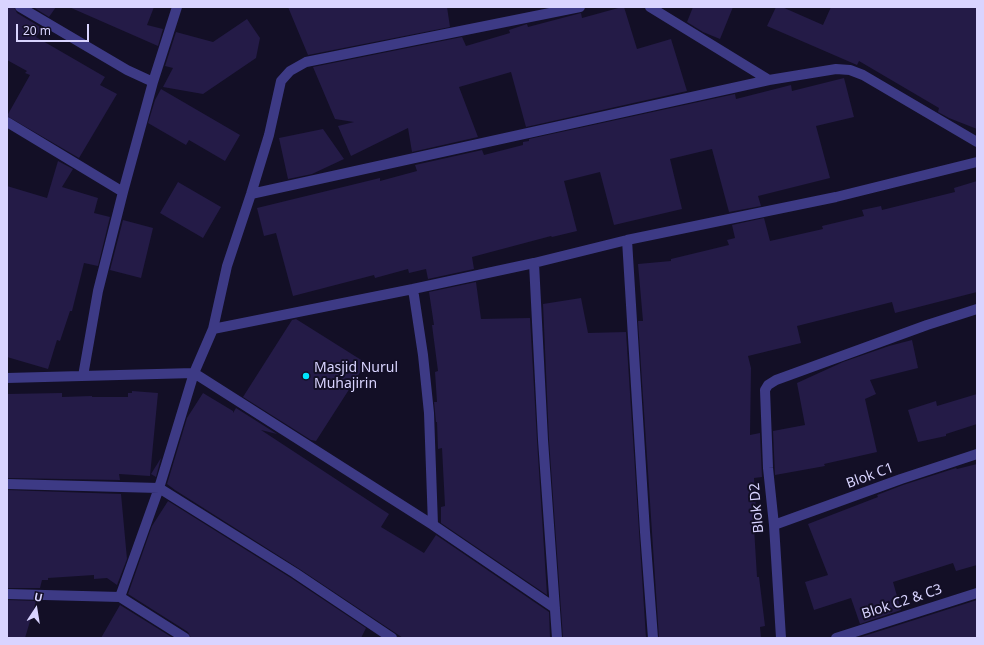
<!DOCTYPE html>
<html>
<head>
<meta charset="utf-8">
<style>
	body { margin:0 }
	#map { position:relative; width:984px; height:645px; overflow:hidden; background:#130f26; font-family:"Noto Sans",sans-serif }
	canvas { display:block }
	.frame { position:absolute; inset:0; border:8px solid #d9d4ff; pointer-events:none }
	.north { position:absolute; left:16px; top:589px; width:40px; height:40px; -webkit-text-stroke:3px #130f26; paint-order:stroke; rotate:12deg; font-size:11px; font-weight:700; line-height:16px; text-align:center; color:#d9d4ff }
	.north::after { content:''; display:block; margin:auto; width:14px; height:18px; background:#d9d4ff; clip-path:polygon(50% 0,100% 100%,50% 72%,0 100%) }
	.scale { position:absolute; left:16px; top:24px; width:73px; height:18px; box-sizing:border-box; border:2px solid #d9d4ff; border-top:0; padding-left:5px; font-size:12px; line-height:14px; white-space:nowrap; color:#d9d4ff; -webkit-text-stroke:3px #130f26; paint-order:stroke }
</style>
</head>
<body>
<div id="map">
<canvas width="984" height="645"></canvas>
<div class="frame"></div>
<div class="north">U</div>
<div class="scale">20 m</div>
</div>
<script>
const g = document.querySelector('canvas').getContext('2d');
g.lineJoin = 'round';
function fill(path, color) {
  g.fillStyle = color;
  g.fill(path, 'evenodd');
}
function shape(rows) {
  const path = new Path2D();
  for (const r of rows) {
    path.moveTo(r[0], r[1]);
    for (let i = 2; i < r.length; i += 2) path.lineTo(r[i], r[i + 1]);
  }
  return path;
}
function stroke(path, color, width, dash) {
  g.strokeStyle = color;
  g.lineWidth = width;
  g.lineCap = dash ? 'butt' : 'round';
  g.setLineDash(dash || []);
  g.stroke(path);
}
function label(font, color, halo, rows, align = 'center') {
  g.font = font + ' "Noto Sans",sans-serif';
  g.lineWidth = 4;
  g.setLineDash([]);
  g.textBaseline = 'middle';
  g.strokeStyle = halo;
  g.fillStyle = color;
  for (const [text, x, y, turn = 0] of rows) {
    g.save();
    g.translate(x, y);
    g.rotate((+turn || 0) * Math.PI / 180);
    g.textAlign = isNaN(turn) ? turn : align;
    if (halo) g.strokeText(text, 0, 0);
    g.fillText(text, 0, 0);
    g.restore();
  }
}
fill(shape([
	[7,7,14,7,17,13,42,28,36,37,105,77,100,85,117,94,79,158,7,116,30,75,25,73,27,71,7,60],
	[33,7,56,7,49,17],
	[69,7,154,7,147,25,163,29,158,46],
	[288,7,447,7,450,27,308,55],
	[622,7,624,7,637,49,671,39,687,91,526,127,511,72,459,87,478,137,412,152,408,128,351,156,338,126,354,122,335,119,313,67,462,37,466,46,510,33,509,30,527,24,528,27,581,13,582,18],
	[693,7,733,7,720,39,703,32,687,22],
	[776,7,782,7,823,25,831,7,977,7,977,129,949,118,938,112,939,108,859,61,857,65,767,26],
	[247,19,260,38,256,58,203,94,163,87,173,68,165,66,176,32,213,42],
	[844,78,854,117,816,126,830,178,758,196,761,206,729,212,712,149,670,159,682,209,614,225,600,172,564,181,577,231,552,237,551,236,472,257,474,269,428,279,426,269,409,273,408,269,375,278,374,275,293,296,276,233,264,236,257,208,380,178,380,181,417,171,415,165,482,150,484,155,523,145,523,142,529,141,529,139,735,94,736,99,791,85,792,91],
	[161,89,240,135,225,161,189,140,186,145,148,123,155,100],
	[323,129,344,159,312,174,288,179,279,138],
	[58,161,73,169,62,187,98,198,94,213,110,217,98,266,84,263,72,311,70,311,60,341,57,340,48,369,7,357,7,186,47,198],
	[977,181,977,292,895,313,892,302,797,326,801,343,748,356,751,368,750,435,760,433,762,477,754,478,756,511,753,511,757,577,759,577,765,626,760,627,761,638,659,638,638,321,643,321,638,264,671,261,671,259,729,245,727,240,735,238,732,225,764,218,770,241,823,229,822,226,864,216,862,210,881,206,882,210,955,192,954,188],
	[178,182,221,207,203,238,160,213],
	[123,220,153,228,141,278,110,270],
	[476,282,481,319,530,318,537,440,547,595,441,523,441,507,445,506,442,448,438,449,437,422,436,422,434,402,437,402,435,372,438,371,432,325,434,325,429,292],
	[581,298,588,333,626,332,646,638,563,638,549,440,543,304],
	[296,319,366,363,316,441,311,440,243,397,292,320],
	[912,340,918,368,870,380,876,394,865,399,877,452,824,464,825,466,775,475,773,431,805,425,797,383,843,362,889,346],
	[132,391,158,393,150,476,119,474,120,480,7,478,7,394,62,393,62,397,92,396,92,397,128,397,128,393,132,393],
	[203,393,233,411,233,413,236,408,277,434,261,430,389,514,381,527,424,553,436,535,549,612,550,638,403,638,298,568,175,490,167,484,187,418],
	[977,394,977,424,946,434,946,436,918,442,908,410,936,401,937,406],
	[161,458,156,477,151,474],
	[977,464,977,565,956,571,953,563,893,582,901,610,860,624,851,598,814,610,805,582,828,575,808,524,878,497,877,495,903,485,956,468,957,469],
	[7,490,121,494,127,559,117,585,107,578,94,579,94,575,48,578,48,580,42,580,40,588,7,588],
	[168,501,291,578,366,628,361,638,191,638,188,632,128,594,152,526],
	[7,600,36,601,25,638,7,638],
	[977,600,977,638,861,638,861,637],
	[120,605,173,638,101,638]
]), '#241b47');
stroke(shape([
	[20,7,127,70,153,82],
	[769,80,836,69,850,70,863,75,977,142],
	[7,122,123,192,98,291,83,376],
	[123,192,153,82,177,7],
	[251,194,769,80,650,7],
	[627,240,645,532,653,638],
	[213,329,227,266,251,194,269,135,281,81,290,71,306,62,580,7],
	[7,378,194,373,433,525,555,608],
	[7,484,159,488,295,573,392,638],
	[433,525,429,413,423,355,413,289,534,263],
	[774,525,901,479,977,454],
	[7,594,120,597,185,638],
	[120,597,159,488,194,373,213,329,413,289],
	[557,638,543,440,534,263,627,240,836,197,977,162],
	[781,638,774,525,768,468,765,390,768,385,776,380,927,325,977,309],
	[836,638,977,593]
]), '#3d3a85', 10);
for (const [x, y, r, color] of [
	[306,376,4,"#00e5ff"]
]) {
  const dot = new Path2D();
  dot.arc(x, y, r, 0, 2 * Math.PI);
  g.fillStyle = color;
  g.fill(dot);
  stroke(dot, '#130f26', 1.5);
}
label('14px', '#d9d4ff', '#130f26', [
	["Masjid Nurul",314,368],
	["Muhajirin",314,384]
], 'left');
label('14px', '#d9d4ff', '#130f26', [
	["Blok C1",870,476,-20],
	["Blok D2",757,508,-95],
	["Blok C2 & C3",902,602,-18]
]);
</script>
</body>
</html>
